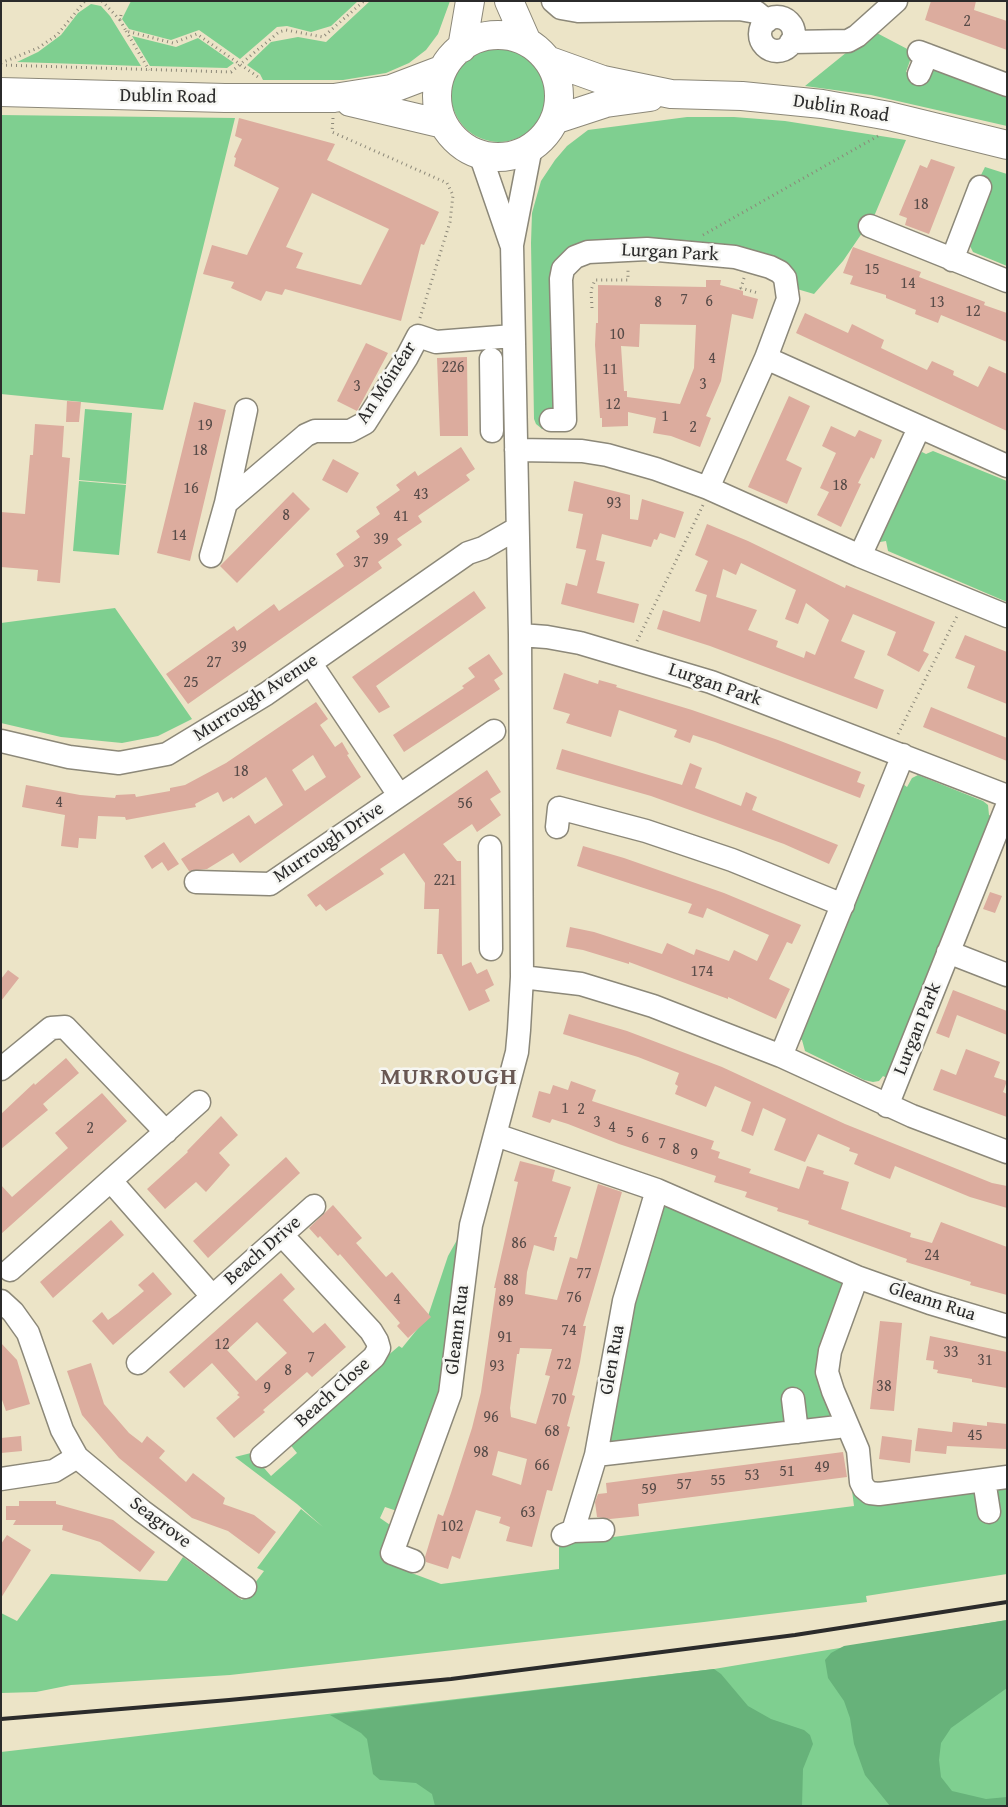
<!DOCTYPE html>
<html>
<head>
<meta charset="utf-8">
<style>
	body { margin:0 }
	#map { position:relative; width:1008px; height:1807px; overflow:hidden; background:#ece4c7; font-family:"Gentium Book Plus",serif }
	canvas { display:block }
	.frame { position:absolute; inset:0; border:2px solid #2b2b2b; pointer-events:none }
</style>
</head>
<body>
<div id="map">
<canvas width="1008" height="1807"></canvas>
<div class="frame"></div>
</div>
<script>
const g = document.querySelector('canvas').getContext('2d');
g.lineJoin = 'round';
function fill(path, color) {
  g.fillStyle = color;
  g.fill(path, 'evenodd');
}
function shape(rows) {
  const path = new Path2D();
  for (const r of rows) {
    if (r.length === 3) {
      path.moveTo(r[0] + r[2], r[1]);
      path.arc(r[0], r[1], r[2], 0, 2 * Math.PI);
      continue;
    }
    path.moveTo(r[0], r[1]);
    for (let i = 2; i < r.length; i += 2) path.lineTo(r[i], r[i + 1]);
  }
  return path;
}
function stroke(path, color, width, dash) {
  g.strokeStyle = color;
  g.lineWidth = width;
  g.lineCap = dash ? 'butt' : 'round';
  g.setLineDash(dash || []);
  g.stroke(path);
}
function label(font, color, halo, rows, align = 'center') {
  g.font = font + ' "Gentium Book Plus",serif';
  g.lineWidth = 5;
  g.setLineDash([]);
  g.textBaseline = 'middle';
  g.strokeStyle = halo;
  g.fillStyle = color;
  for (const [text, x, y, turn = 0] of rows) {
    g.save();
    g.translate(x, y);
    g.rotate((+turn || 0) * Math.PI / 180);
    g.textAlign = isNaN(turn) ? turn : align;
    if (halo) g.strokeText(text, 0, 0);
    g.fillText(text, 0, 0);
    g.restore();
  }
}
fill(shape([
	[131,1,358,1,331,26,311,32,287,26,277,27,240,59,199,30,171,40,129,29,122,19],
	[370,1,450,1,438,34,426,50,409,63,386,73,343,80,263,80,260,74,247,65,271,42,298,37,326,42],
	[91,4,101,6,110,16,141,66,17,62,38,52,61,35,78,13],
	[873,31,913,52,906,72,925,79,935,68,1007,91,1007,126,871,95,805,86],
	[132,36,176,47,198,38,234,63,227,68,150,66],
	[499,94,48],
	[1,115,235,118,163,410,1,394],
	[687,117,734,117,785,121,906,140,875,214,843,261,814,294,797,289,789,272,574,248,558,412,547,429,542,429,536,424,534,419,531,243,532,213,541,181,555,160,567,146,588,130],
	[985,167,1007,174,1007,266,973,252,969,244,979,179],
	[85,409,132,413,126,484,79,480],
	[933,451,1007,481,1007,602,888,551,886,541,880,542,880,537,918,455,922,452,926,454],
	[79,481,126,485,119,555,73,551],
	[115,608,192,719,158,736,122,743,61,737,1,723,1,623],
	[918,775,983,801,988,805,989,815,993,817,887,1078,883,1076,879,1081,873,1082,864,1080,805,1051,802,1040,798,1039,903,784,907,787,912,778],
	[506,1051,448,1382,397,1511,385,1507,380,1518,393,1527,396,1536,385,1563,441,1584,559,1569,559,1544,854,1506,847,1452,834,1419,814,1422,785,1418,782,1423,612,1444,608,1440,631,1304,662,1207,667,1203,843,1283,844,1288,822,1354,849,1448,855,1487,972,1491,978,1495,996,1494,1000,1488,1007,1486,1007,1574,866,1596,867,1602,704,1622,230,1675,71,1685,36,1692,1,1693,1,1613,17,1621,51,1574,167,1581,183,1557,242,1600,264,1571,257,1568,301,1509,323,1527,297,1504,235,1457,251,1453,271,1476,297,1453,289,1443,290,1439,399,1346,402,1348,428,1316,448,1256,457,1240],
	[1007,1620,1007,1806,1,1806,1,1752,714,1669]
]), '#7fcf90');
fill(shape([
	[1007,1620,1007,1688,951,1728,941,1743,939,1760,941,1777,952,1791,986,1799,1007,1797,1007,1806,890,1806,865,1775,854,1744,850,1718,844,1701,828,1678,825,1660,831,1653,844,1646],
	[714,1669,721,1674,748,1706,771,1719,804,1730,810,1735,813,1744,803,1769,802,1806,435,1806,432,1794,416,1783,380,1780,373,1774,367,1739,361,1733,330,1715]
]), '#67b27a');
fill(shape([
	[931,1,976,1,974,10,1007,21,1007,50,925,20],
	[239,118,335,144,327,160,439,212,424,245,421,244,401,321,285,289,282,295,266,291,261,301,231,288,234,282,203,274,212,245,247,255,279,188,234,166,236,158,234,157,242,139,235,136],
	[312,193,389,229,361,285,296,268,303,253,286,247],
	[931,159,955,167,929,234,905,225,907,218,899,215,920,165,927,168],
	[853,247,921,272,919,277,985,302,984,305,1007,313,1007,342,941,315,938,323,915,314,916,310,886,298,886,295,850,284,853,276,843,273],
	[706,280,721,280,720,285,743,291,743,295,758,299,753,319,732,314,721,381,706,416,711,418,700,447,671,436,653,433,656,418,628,412,628,426,602,427,602,418,600,418,595,345,596,323,598,323,598,285,706,287],
	[640,324,696,325,694,368,680,404,627,397,627,391,624,391,621,346,639,347],
	[805,313,848,333,852,324,884,340,881,348,927,370,932,361,954,371,953,375,978,387,989,366,1007,374,1007,431,796,333],
	[366,343,388,353,357,411,337,401],
	[467,357,468,436,440,436,437,358],
	[789,396,810,406,786,460,802,468,787,504,748,487],
	[67,401,81,402,79,422,66,422],
	[194,402,226,410,190,561,157,553],
	[35,424,64,426,62,457,70,458,60,583,37,581,38,570,1,567,1,512,25,514,30,455,33,455],
	[831,426,855,437,859,430,882,440,874,459,871,457,858,483,861,484,841,527,817,515,829,492,820,488,836,453,822,446],
	[461,447,475,469,466,475,470,480,418,516,422,522,397,539,402,545,378,562,382,568,188,704,166,674,234,626,237,631,274,604,279,611,344,566,336,554,360,537,356,531,380,514,376,507,400,490,396,485,415,471,418,476],
	[333,459,359,473,347,493,322,480],
	[574,481,630,495,630,519,638,520,642,499,684,512,675,538,660,533,657,540,654,539,651,547,602,534,596,560,605,562,597,593,639,604,634,623,561,604,566,583,577,586,586,550,576,548,583,514,568,511],
	[293,492,310,509,237,583,220,566],
	[707,524,748,541,845,588,846,585,935,622,923,651,929,654,919,672,887,655,896,632,853,614,841,641,865,651,854,678,884,690,877,709,710,646,657,629,663,610,700,622,707,595,695,591,708,561,695,555],
	[741,563,796,590,785,619,798,624,806,603,829,620,815,655,806,651,804,658,776,647,778,641,748,630,757,610,716,597,723,569,736,575],
	[474,591,486,608,376,686,390,707,379,713,352,677],
	[965,635,1007,652,1007,704,967,688,975,666,955,658],
	[489,654,503,674,494,680,500,689,404,752,393,735,464,688,462,686,475,677,468,668],
	[564,673,598,684,599,680,617,685,616,687,692,710,778,740,861,772,857,782,865,785,860,798,715,742,693,735,690,743,674,737,677,730,619,710,611,737,566,723,570,714,553,709],
	[316,702,328,719,320,725,335,747,342,742,349,754,347,755,361,777,240,863,233,853,207,869,189,871,181,859,249,815,255,824,283,805,266,777,233,799,232,797,223,802,218,792,195,804,196,807,126,820,125,817,98,816,96,839,79,838,78,848,61,846,65,815,22,807,26,785,80,795,115,798,116,795,135,794,136,797,170,791,170,788,185,785,226,763],
	[313,755,326,777,305,791,292,770],
	[931,707,1007,738,1007,761,923,727],
	[562,749,682,785,690,763,702,768,695,788,741,806,746,792,757,797,752,810,838,845,829,864,784,844,651,796,556,769],
	[487,770,501,792,490,799,501,815,477,832,472,824,443,844,457,861,461,861,462,966,471,962,477,974,487,969,494,985,485,990,490,1001,469,1011,442,954,437,954,439,909,424,909,425,883,404,853,380,869,384,874,326,911,320,904,316,907,307,895],
	[164,842,179,864,168,871,162,862,152,869,144,856],
	[583,846,624,858,724,893,801,925,792,944,787,942,769,979,790,989,776,1019,728,997,728,999,629,962,629,964,583,950,566,947,570,927,594,932,662,954,667,943,694,955,696,949,729,961,734,950,757,961,769,935,707,908,703,918,688,913,692,904,577,866],
	[990,892,1002,896,995,913,983,909],
	[8,970,19,978,1,1001,1,979],
	[953,990,1007,1011,1007,1035,957,1015,949,1038,936,1033],
	[569,1014,627,1031,722,1067,845,1124,992,1183,1007,1186,1007,1208,970,1197,895,1166,890,1179,875,1173,854,1164,858,1154,849,1151,850,1148,818,1134,805,1162,774,1150,786,1119,763,1108,753,1136,741,1131,751,1102,715,1086,706,1107,675,1094,678,1086,675,1084,679,1073,638,1057,563,1034],
	[966,1049,1000,1062,994,1077,1007,1081,1003,1092,1007,1094,1007,1117,933,1090,941,1069,956,1075],
	[66,1058,79,1073,43,1104,48,1110,1,1149,1,1114,34,1083,35,1085],
	[571,1081,596,1090,592,1101,714,1141,711,1149,720,1152,718,1158,751,1169,749,1173,799,1189,807,1166,824,1171,823,1174,849,1182,841,1209,911,1233,910,1237,932,1243,941,1222,1007,1247,1007,1295,970,1285,971,1282,906,1262,907,1259,808,1224,809,1221,777,1211,778,1208,745,1197,747,1192,714,1182,716,1176,619,1144,568,1124,552,1119,550,1123,532,1117,539,1091,550,1094,553,1085,568,1090],
	[102,1093,127,1121,1,1234,1,1185,12,1197,68,1148,55,1133],
	[221,1116,238,1135,219,1153,230,1165,206,1192,196,1182,165,1209,147,1189,188,1152,187,1151],
	[286,1157,300,1173,208,1258,193,1241],
	[520,1161,555,1170,552,1181,571,1187,554,1237,557,1237,554,1251,534,1245,527,1272,525,1294,557,1300,570,1257,577,1259,598,1184,622,1192,583,1326,586,1326,580,1362,572,1395,575,1396,567,1426,570,1427,552,1491,547,1490,532,1547,506,1541,510,1527,499,1523,501,1517,476,1510,460,1559,452,1556,448,1569,426,1562,425,1557,438,1514,443,1516,451,1493,472,1428,481,1392,496,1288,494,1288,518,1182,514,1181],
	[520,1348,552,1349,545,1375,550,1376,536,1424,511,1417,510,1408,517,1354,519,1354],
	[498,1451,527,1459,521,1485,492,1475],
	[333,1205,362,1238,356,1243,386,1277,392,1272,431,1317,408,1338,397,1326,400,1323,340,1254,338,1256,320,1236,318,1238,309,1228],
	[111,1220,124,1235,53,1298,40,1282],
	[153,1272,172,1294,113,1345,92,1321,102,1312,108,1320,118,1313,144,1291,138,1285],
	[281,1273,295,1289,283,1300,313,1333,325,1323,346,1347,312,1377,307,1372,263,1410,265,1412,234,1438,216,1418,240,1397,237,1395,239,1393,212,1363,184,1388,169,1372],
	[257,1322,287,1353,256,1381,227,1350],
	[880,1321,902,1323,894,1411,870,1409],
	[930,1336,1007,1352,1007,1388,972,1382,972,1379,937,1373,938,1370,933,1369,934,1361,926,1360],
	[1,1343,17,1360,30,1404,6,1411,1,1397],
	[91,1363,104,1404,129,1433,142,1443,147,1436,165,1451,159,1458,186,1482,193,1473,225,1498,223,1504,254,1515,276,1532,259,1554,228,1531,192,1518,119,1458,82,1415,67,1371],
	[953,1422,987,1426,987,1422,1007,1424,1007,1449,947,1446,946,1454,915,1451,918,1428,952,1432],
	[21,1436,22,1451,1,1453,1,1438],
	[882,1436,912,1440,910,1463,879,1459],
	[843,1452,847,1477,638,1504,639,1516,610,1519,597,1517,595,1502,598,1494,607,1493,606,1483],
	[19,1501,56,1501,56,1504,113,1520,155,1552,140,1572,100,1542,62,1530,63,1525,13,1525,16,1520,6,1520,6,1506,19,1506],
	[7,1535,31,1550,1,1598,1,1544]
]), '#dcac9e');
const minor = shape([
	[553,1,561,8,578,11,739,9,756,12,767,21],
	[777,34,17],
	[791,42,848,41,857,36,896,1],
	[919,52,1007,85],
	[919,74,927,55],
	[480,154,511,244],
	[870,226,1007,281],
	[952,260,980,187],
	[766,358,1007,466],
	[491,359,492,431],
	[551,420,565,420,561,279,563,269,575,257,588,252,647,249,735,257,770,267,780,272,785,278,788,299,766,358,708,488],
	[516,450,582,451,607,455,656,469,708,488,860,556,1007,616],
	[226,503,246,410],
	[211,556,226,503,306,435,315,431,350,431,365,423,407,357,418,336,436,342,513,336],
	[860,556,919,428],
	[520,635,547,637,580,643,711,682,1007,796],
	[311,664,399,795],
	[1,741,69,757,119,763,167,754,266,694,468,553,483,548,516,529],
	[557,827,559,808,646,831,732,860,843,905],
	[490,847,491,949],
	[196,882,270,884,494,731],
	[948,952,1007,975],
	[522,977,581,984,653,1006,781,1056,912,1116,1007,1152],
	[781,1056,903,755],
	[1,1069,51,1028,65,1027,166,1132],
	[887,1106,1007,806],
	[496,1135,657,1190,857,1277,930,1303,1007,1326],
	[111,1181,212,1296],
	[10,1270,199,1102],
	[857,1277,830,1351,827,1372,833,1391,858,1450,861,1482,864,1488,870,1493,879,1494,1007,1477],
	[1,1301,13,1312,28,1333,62,1430,77,1457,142,1511,245,1587],
	[138,1363,314,1206],
	[793,1399,797,1432],
	[596,1455,838,1427],
	[262,1456,374,1357,379,1348,377,1341,371,1331,282,1235],
	[1,1479,54,1471,77,1457],
	[984,1480,989,1512],
	[573,1531,596,1455,624,1301,657,1190],
	[563,1535,573,1531,603,1530],
	[413,1561,392,1553,450,1394,471,1225,517,1052,519,1030,522,977,520,635,512,245,531,147]
]);
const major = shape([
	[509,1,527,42],
	[498,96,61],
	[462,48,470,1],
	[550,61,603,80,671,94,742,96,822,104,889,116,1007,145],
	[1,92,225,98,334,98,391,89,441,70],
	[350,102,443,124],
	[554,120,606,103,650,97]
]);
stroke(minor, '#8c8879', 25);
stroke(major, '#8c8879', 30);
stroke(shape([
	[102,1,120,20],
	[121,15,120,20,126,31,173,43,197,34,258,77],
	[126,31,149,70],
	[1,63,38,48,57,35,85,1],
	[1,65,231,72,279,32,286,30,323,37,364,1],
	[333,118,332,132,447,183,453,195,450,222,420,318],
	[703,235,878,136],
	[744,278,741,288,758,293],
	[592,308,591,290,595,280,628,280,628,269],
	[637,641,703,505],
	[898,734,958,614]
]), '#8c8879', 3, [1, 4]);
stroke(minor, '#fff', 22);
stroke(major, '#fff', 28);
stroke(shape([
	[1,1719,229,1700,451,1679,795,1635,1007,1602]
]), '#2b2b2b', 4);
label('16px', '#574b48', null, [
	["2",967,22],
	["18",921,205],
	["15",872,270],
	["14",908,284],
	["7",684,300],
	["6",709,302],
	["8",658,303],
	["13",937,303],
	["12",973,312],
	["10",617,335],
	["4",712,359],
	["226",453,368],
	["11",610,370],
	["3",703,385],
	["3",357,387],
	["12",613,405],
	["1",665,417],
	["19",205,426],
	["2",693,428],
	["18",200,451],
	["18",840,486],
	["16",191,489],
	["43",421,495],
	["93",614,504],
	["8",286,516],
	["41",401,517],
	["14",179,536],
	["39",381,540],
	["37",361,563],
	["39",239,648],
	["27",214,663],
	["25",191,683],
	["18",241,772],
	["4",59,803],
	["56",465,804],
	["221",445,881],
	["174",702,972],
	["1",565,1109],
	["2",581,1110],
	["3",597,1123],
	["4",612,1128],
	["2",90,1129],
	["5",630,1133],
	["6",645,1139],
	["7",662,1144],
	["8",676,1150],
	["9",694,1155],
	["86",519,1244],
	["24",932,1256],
	["77",584,1274],
	["88",511,1281],
	["76",574,1298],
	["4",397,1300],
	["89",506,1302],
	["74",569,1331],
	["91",505,1338],
	["12",222,1345],
	["33",951,1353],
	["7",311,1358],
	["31",985,1361],
	["72",564,1365],
	["93",497,1367],
	["8",288,1371],
	["38",884,1387],
	["9",267,1389],
	["70",559,1400],
	["96",491,1418],
	["68",552,1432],
	["45",975,1436],
	["98",481,1453],
	["66",542,1466],
	["49",822,1468],
	["51",787,1472],
	["53",752,1476],
	["55",718,1481],
	["57",684,1485],
	["59",649,1490],
	["63",528,1513],
	["102",452,1527]
]);
label('19px', '#2b2b2b', '#f6f6f2', [
	["Dublin Road",168,97,1],
	["Dublin Road",841,109,9],
	["Lurgan Park",670,253,3],
	["An Móinéar",387,383,-57],
	["Lurgan Park",715,685,19],
	["Murrough Avenue",256,698,-33],
	["Murrough Drive",329,843,-34],
	["Lurgan Park",918,1029,-68],
	["Beach Drive",263,1251,-41],
	["Gleann Rua",932,1302,18],
	["Gleann Rua",458,1330,-83],
	["Glen Rua",613,1360,-80],
	["Beach Close",333,1393,-42],
	["Seagrove",160,1523,37]
]);
g.letterSpacing = '1px';
label('bold 24px', '#695853', '#f6f6f2', [
	["MURROUGH",449,1078]
]);
g.letterSpacing = '0px';
</script>
</body>
</html>
